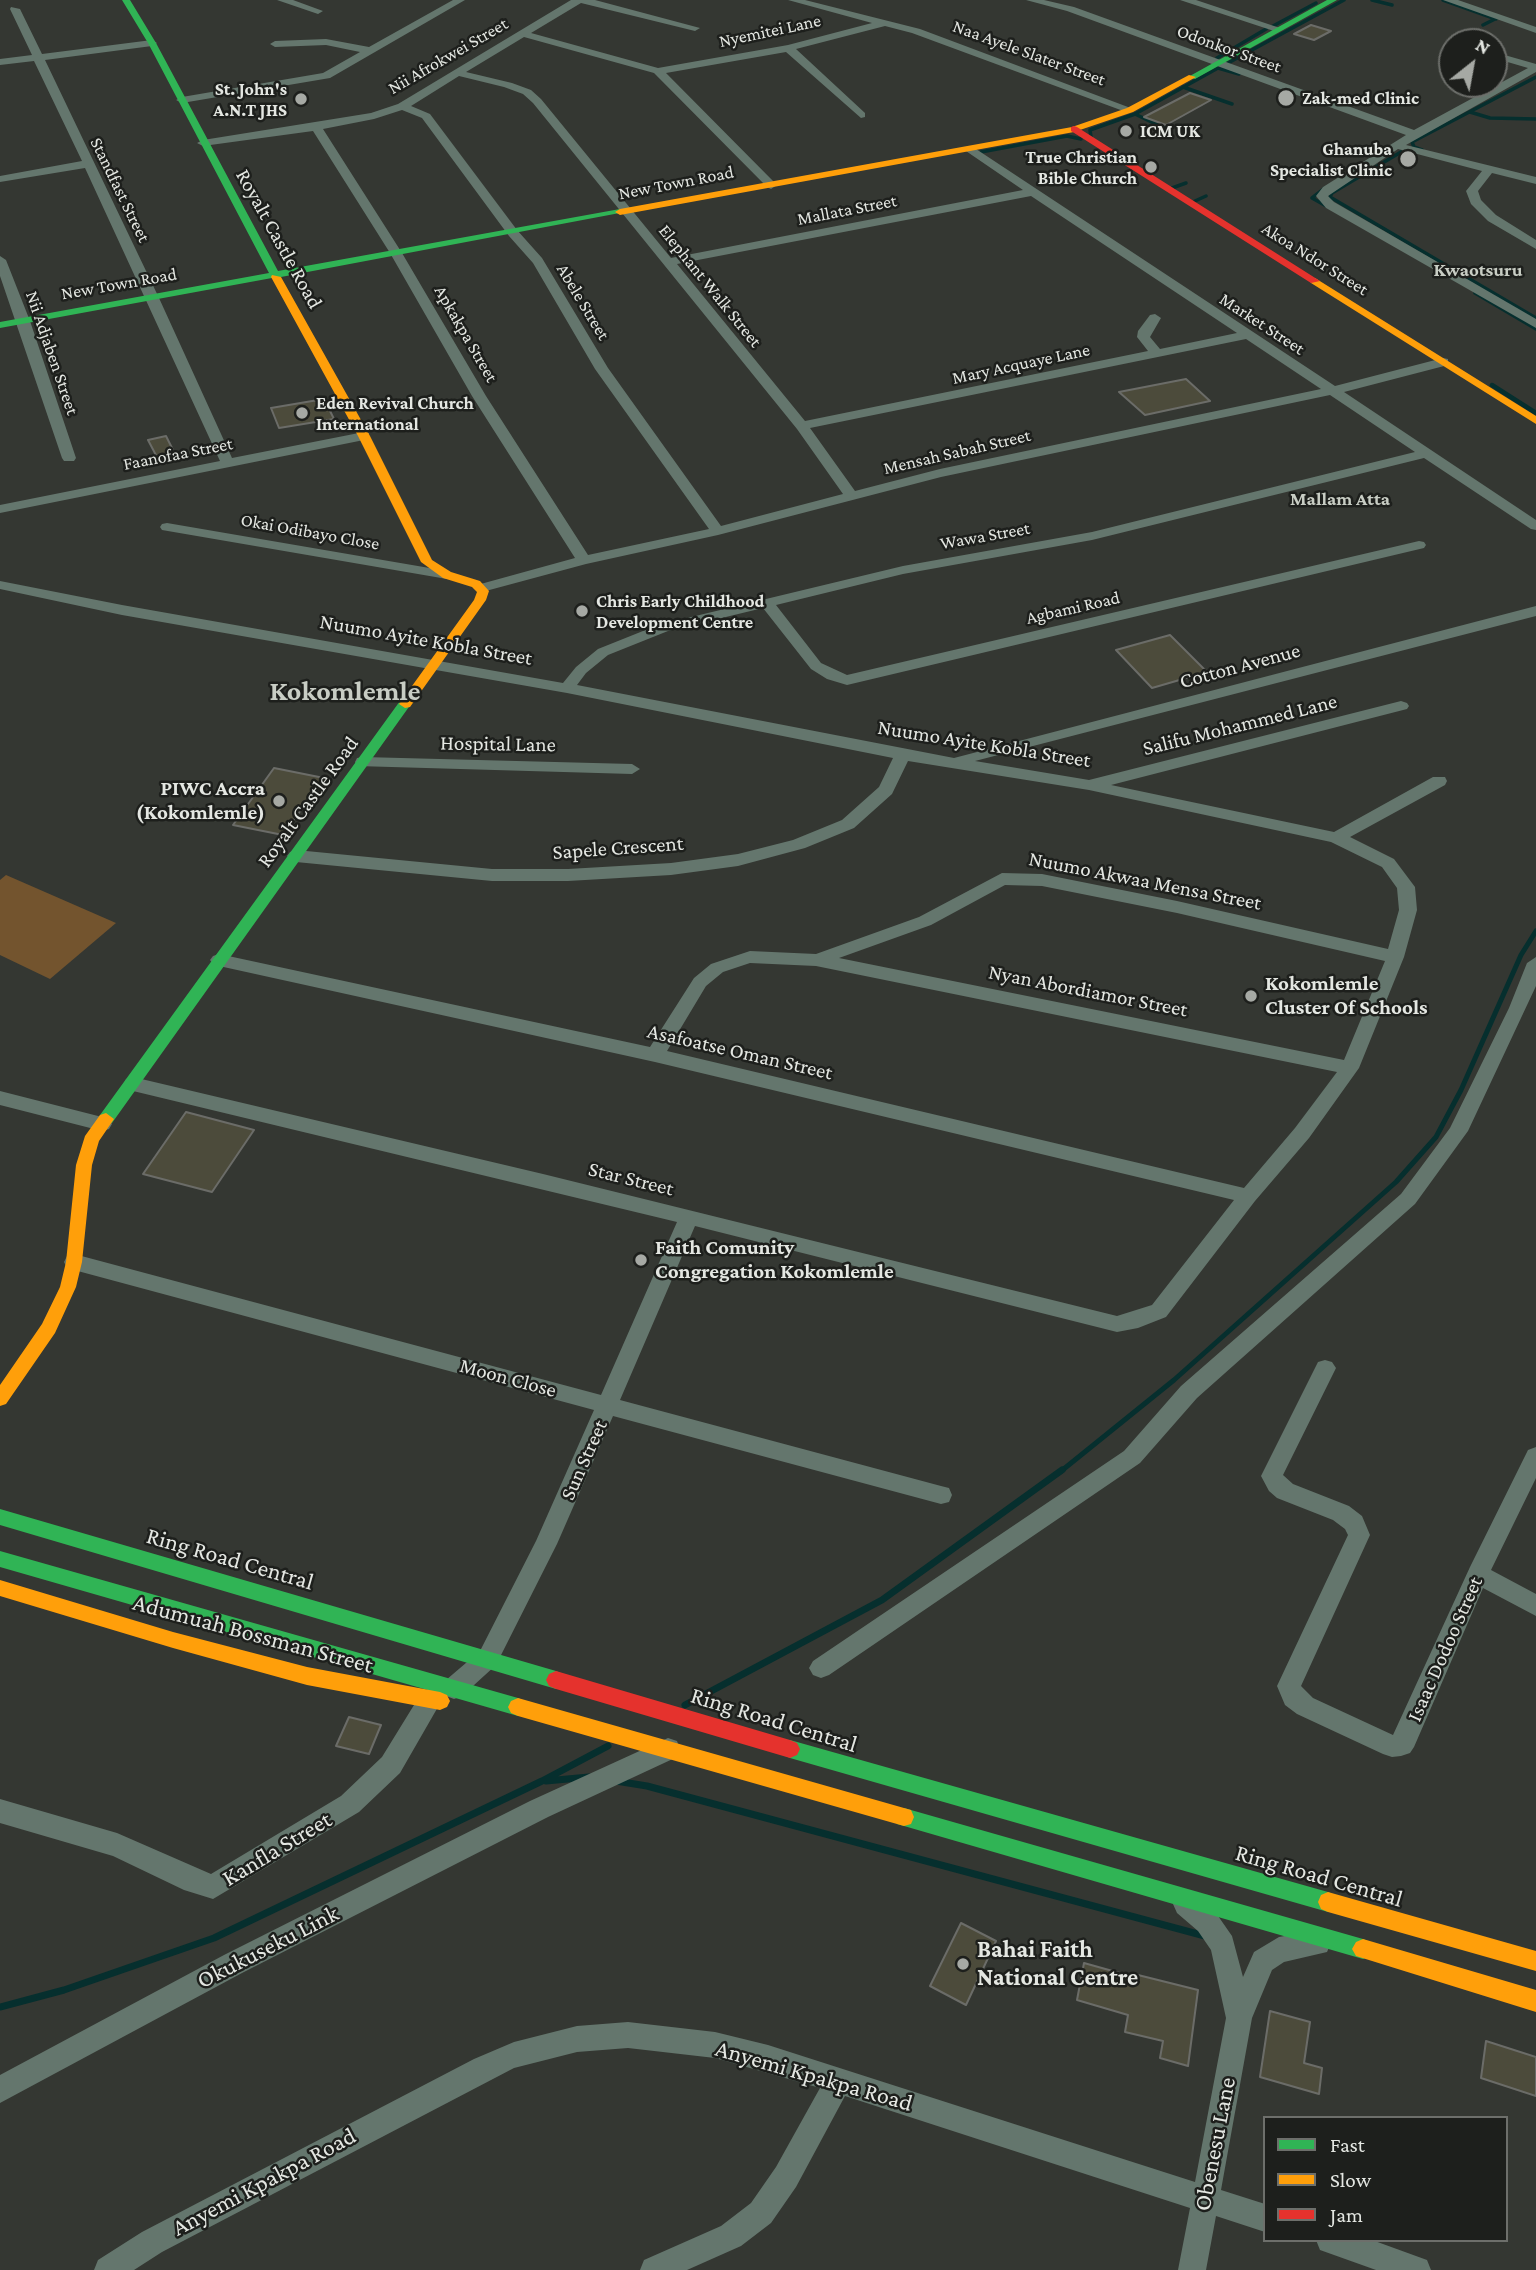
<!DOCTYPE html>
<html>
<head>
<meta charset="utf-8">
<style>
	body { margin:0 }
	#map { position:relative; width:1536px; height:2270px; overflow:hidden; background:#343732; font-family:"Crimson Pro",serif }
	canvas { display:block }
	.legend { position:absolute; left:1263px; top:2116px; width:245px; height:126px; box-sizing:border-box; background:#1d1f1c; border:2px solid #6d6f6b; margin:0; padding:9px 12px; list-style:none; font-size:21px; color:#e4e7e2 }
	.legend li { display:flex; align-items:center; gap:14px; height:35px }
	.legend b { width:35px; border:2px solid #6d6f6b }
	.north { position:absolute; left:1438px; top:28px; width:70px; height:70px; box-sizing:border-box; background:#1d1f1c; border:2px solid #6d6f6b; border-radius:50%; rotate:31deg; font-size:19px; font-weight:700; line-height:28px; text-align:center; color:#e4e7e2 }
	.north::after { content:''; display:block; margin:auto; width:24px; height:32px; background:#a6a9a4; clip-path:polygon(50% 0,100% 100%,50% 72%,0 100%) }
</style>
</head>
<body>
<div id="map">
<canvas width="1536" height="2270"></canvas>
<ul class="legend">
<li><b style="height:9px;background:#30b455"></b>Fast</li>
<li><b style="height:9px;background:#ff9f0a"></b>Slow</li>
<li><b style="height:9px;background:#e5322d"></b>Jam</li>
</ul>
<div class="north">N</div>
</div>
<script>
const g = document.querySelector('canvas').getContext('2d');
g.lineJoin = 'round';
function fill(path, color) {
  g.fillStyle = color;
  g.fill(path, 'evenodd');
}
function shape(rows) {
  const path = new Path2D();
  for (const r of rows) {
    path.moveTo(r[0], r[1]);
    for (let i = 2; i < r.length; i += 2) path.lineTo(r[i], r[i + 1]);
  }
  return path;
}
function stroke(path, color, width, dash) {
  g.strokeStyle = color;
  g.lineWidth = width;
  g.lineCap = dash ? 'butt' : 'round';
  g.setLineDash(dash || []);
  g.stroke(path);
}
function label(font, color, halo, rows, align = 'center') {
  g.font = font + ' "Crimson Pro",serif';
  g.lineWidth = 5;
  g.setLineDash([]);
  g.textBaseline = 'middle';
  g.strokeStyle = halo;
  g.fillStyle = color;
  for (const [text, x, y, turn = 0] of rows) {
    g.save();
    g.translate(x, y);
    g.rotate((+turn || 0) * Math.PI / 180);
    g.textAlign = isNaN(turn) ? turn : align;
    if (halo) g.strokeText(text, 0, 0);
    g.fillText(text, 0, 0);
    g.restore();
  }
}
fill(shape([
	[6,875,116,923,50,979,0,955,0,880]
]), '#73542e');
stroke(shape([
	[1372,0,1392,5],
	[1443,0,1496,19],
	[1483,25,1495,19],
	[1273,26,1316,3],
	[1217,58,1266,29],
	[1228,63,1344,0],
	[1183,87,1232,104],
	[1470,112,1490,118,1536,119],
	[1135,114,1166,129],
	[1091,137,1090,130,1135,114,1218,68,1239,74],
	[1422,150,1414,147,1412,142,1536,77],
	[981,152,1067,136,1081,139],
	[1401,152,1332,193,1330,197,1536,318],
	[1172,188,1186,183],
	[1325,188,1312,198,1328,207],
	[1195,201,1206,196],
	[1475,293,1536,329]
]), '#062f2e', 3.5);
stroke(shape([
	[1492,385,1536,413]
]), '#062f2e', 4.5);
stroke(shape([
	[1060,1472,1174,1380,1396,1182,1436,1137,1461,1090,1521,955,1536,931]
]), '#062f2e', 5);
stroke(shape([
	[685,1705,882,1600,1062,1470],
	[546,1781,589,1777],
	[616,1781,647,1786,1205,1936],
	[0,2007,64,1990,214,1938,542,1781,608,1746]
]), '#062f2e', 7);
const building = shape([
	[1311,25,1331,31,1314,40,1294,34,1311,25],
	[1190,93,1211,100,1166,125,1144,117,1190,93],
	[1186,379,1210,401,1145,415,1119,392,1186,379],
	[324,399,334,419,279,428,271,408,324,399],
	[166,436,176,456,158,459,148,440,166,436],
	[1170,635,1207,672,1152,688,1116,650,1170,635],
	[274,768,324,778,283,835,233,825,274,768],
	[186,1112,254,1130,212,1192,143,1174,186,1112],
	[349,1717,381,1725,369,1754,336,1746,349,1717],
	[961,1923,996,1941,966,2005,930,1986,961,1923],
	[1084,1963,1134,1977,1134,1974,1198,1990,1188,2066,1160,2058,1163,2041,1125,2032,1128,2015,1077,2000,1084,1963],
	[1270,2011,1310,2022,1304,2063,1322,2068,1319,2094,1260,2077,1270,2011],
	[1486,2041,1536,2057,1536,2096,1481,2078,1486,2041]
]);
fill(building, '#4c4b3b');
stroke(building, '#6b6c68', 2);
fill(shape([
	[277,0,293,0,323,11,318,14,277,0],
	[453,0,465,0,330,78,182,103,176,100,182,97,323,73,360,52,326,45,275,47,270,44,275,41,326,39,369,47,453,0],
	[571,0,595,0,700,28,695,31,581,3,531,33,658,68,788,45,872,23,788,0,805,0,920,29,1136,110,1126,112,912,33,885,26,796,49,865,113,865,117,861,118,786,52,666,73,775,183,777,185,771,189,767,187,654,73,524,37,466,72,512,83,531,90,541,99,671,258,1023,190,963,149,973,147,1335,386,1443,358,1448,359,1448,365,1344,392,1536,520,1536,530,1531,529,1424,458,1092,540,903,574,776,605,821,663,847,675,1419,541,1424,542,1426,545,1424,548,847,685,827,679,811,669,763,608,668,631,608,655,586,673,577,685,954,758,1536,606,1536,616,975,761,1089,780,1401,701,1407,703,1409,706,1407,709,1111,785,1334,832,1433,777,1445,777,1447,781,1445,785,1350,837,1394,859,1415,887,1417,910,1404,957,1359,1068,1309,1138,1255,1201,1166,1317,1138,1328,1117,1332,695,1226,620,1400,941,1486,949,1488,952,1495,949,1502,941,1504,613,1416,557,1544,496,1665,462,1696,454,1699,446,1696,442,1688,446,1680,480,1651,536,1541,594,1410,74,1270,67,1268,64,1262,67,1256,74,1254,601,1395,677,1222,133,1091,126,1089,124,1084,126,1079,133,1077,543,1174,1117,1316,1152,1305,1234,1200,655,1062,219,966,213,964,210,960,213,956,219,954,650,1047,694,978,711,964,750,951,816,954,919,917,1002,873,1042,874,1177,901,1388,949,1399,910,1397,888,1382,867,1331,842,1089,790,908,761,892,794,854,828,805,848,738,866,671,875,568,881,492,881,296,862,287,856,290,852,296,850,492,869,568,869,671,863,738,854,793,840,842,820,879,787,893,758,567,693,122,615,0,589,0,581,122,605,563,683,576,667,598,649,658,625,903,566,1092,532,1415,452,1330,395,941,477,718,535,586,564,482,592,477,591,475,588,477,585,575,558,472,396,390,253,313,131,203,146,197,143,203,140,371,113,398,104,571,0],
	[459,76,504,87,523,94,533,103,797,429,843,494,721,526,608,368,542,258,517,230,430,114,411,106,459,76],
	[402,110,422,118,509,236,533,263,595,369,709,529,588,555,486,396,402,253,323,129,374,119,402,110],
	[1031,196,1237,333,1160,349,1150,337,1161,318,1155,314,1150,315,1138,331,1137,337,1148,351,805,421,677,264,1031,196],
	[1246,339,1321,389,940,469,855,491,810,428,1246,339],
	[1005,885,1042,886,1177,913,1385,961,1344,1060,839,958,931,925,1005,885],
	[750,963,816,966,1337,1072,1295,1128,1244,1188,667,1051,706,986,723,972,750,963],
	[1026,0,1044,0,1074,7,1414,130,1528,68,1494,58,1494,52,1536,64,1536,72,1406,145,1536,177,1536,184,1492,173,1478,191,1481,200,1496,215,1536,240,1536,249,1488,221,1471,204,1466,191,1482,171,1398,149,1328,196,1334,202,1536,319,1536,328,1326,208,1316,196,1323,187,1406,135,1067,11,1026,0],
	[1180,0,1196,0,1283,29,1274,31,1180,0],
	[1443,0,1458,0,1536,27,1536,33,1443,0],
	[11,7,20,9,42,54,152,40,157,43,152,46,45,60,159,298,232,458,364,432,369,433,369,439,0,513,0,505,220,461,85,168,0,182,0,176,82,161,34,61,0,65,0,59,32,55,10,9,11,7],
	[0,256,6,260,30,321,76,458,74,461,64,461,62,458,0,276,0,256],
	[167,523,447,571,454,575,447,579,162,530,160,527,162,524,167,523],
	[363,757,632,764,640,769,632,774,357,766,355,762,357,758,363,757],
	[1536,957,1536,986,1468,1131,1415,1204,1197,1398,1140,1463,829,1675,821,1678,813,1675,809,1668,813,1661,1124,1451,1181,1386,1401,1194,1450,1128,1509,1008,1527,963,1536,957],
	[0,1091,102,1117,109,1119,112,1124,109,1129,102,1131,0,1105,0,1091],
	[1325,1360,1332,1362,1336,1368,1283,1475,1293,1484,1349,1506,1362,1516,1370,1535,1301,1686,1313,1698,1393,1735,1470,1567,1528,1450,1536,1447,1536,1478,1491,1570,1536,1594,1536,1616,1483,1588,1414,1747,1410,1753,1401,1756,1392,1757,1383,1754,1297,1714,1285,1705,1277,1686,1348,1535,1345,1529,1333,1520,1277,1498,1269,1491,1261,1476,1318,1362,1325,1360],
	[430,1689,438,1692,442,1700,400,1773,359,1812,213,1899,184,1890,113,1856,0,1823,0,1799,117,1833,211,1874,341,1796,382,1757,422,1692,430,1689],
	[668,1738,677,1741,680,1749,677,1757,548,1817,242,1973,0,2103,0,2075,224,1955,530,1801,668,1738],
	[1186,1892,1195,1895,1216,1913,1232,1936,1243,1977,1254,1952,1279,1937,1318,1930,1327,1934,1331,1943,1327,1952,1284,1962,1272,1970,1252,2018,1221,2190,1265,2204,1265,2232,1216,2216,1206,2270,1178,2270,1190,2208,845,2096,796,2187,771,2223,741,2246,687,2270,640,2270,644,2260,721,2226,751,2203,776,2167,820,2088,715,2058,628,2048,577,2052,514,2068,162,2252,134,2270,94,2270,98,2260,142,2232,474,2059,514,2042,577,2026,628,2022,715,2032,768,2045,1195,2182,1226,2018,1211,1950,1198,1931,1177,1913,1173,1904,1177,1895,1186,1892],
	[1316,2240,1372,2240,1427,2260,1431,2270,1376,2270,1320,2250,1316,2240]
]), '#64766d');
fill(shape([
	[122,0,130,0,156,43,278,271,620,209,625,212,281,277,276,280,272,278,0,328,0,322,269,273,148,43,122,0],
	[1327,0,1337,0,1195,79,1188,77,1327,0],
	[405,700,411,704,112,1123,100,1123,98,1119,100,1115,400,701,405,700],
	[0,1509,556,1671,563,1674,566,1680,563,1686,556,1689,0,1525,0,1509],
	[0,1551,518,1698,525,1701,528,1707,525,1713,518,1716,0,1567,0,1551],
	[790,1740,1328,1892,1335,1895,1338,1902,1335,1909,1328,1912,790,1758,783,1755,780,1749,783,1743,790,1740],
	[904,1808,1363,1939,1370,1942,1374,1949,1370,1956,1363,1959,904,1826,897,1824,894,1817,897,1810,904,1808]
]), '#30b455');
fill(shape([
	[1189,75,1196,77,1133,112,1074,132,620,215,615,212,620,209,1072,127,1127,108,1189,75],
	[272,275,281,277,370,436,432,560,451,572,480,581,489,591,486,600,410,707,405,708,399,704,474,600,477,592,472,587,443,578,421,562,358,436,271,277,272,275],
	[1315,278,1536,416,1536,424,1311,283,1310,281,1315,278],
	[106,1113,114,1119,99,1141,92,1165,82,1262,76,1287,55,1333,6,1404,0,1406,0,1385,42,1324,60,1287,66,1262,76,1165,85,1136,100,1115,106,1113],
	[0,1580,173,1632,307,1667,440,1692,447,1695,450,1701,447,1707,440,1710,307,1685,173,1648,0,1596,0,1580],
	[518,1698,904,1808,911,1810,914,1817,911,1824,904,1826,518,1716,511,1713,508,1707,511,1701,518,1698],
	[1328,1892,1536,1951,1536,1971,1328,1912,1321,1909,1318,1902,1321,1895,1328,1892],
	[1363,1939,1536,1990,1536,2012,1356,1956,1352,1949,1356,1942,1363,1939]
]), '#ff9f0a');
fill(shape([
	[1074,126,1077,127,1320,281,1311,283,1071,131,1071,127,1074,126],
	[556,1671,790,1740,797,1743,800,1749,797,1755,790,1758,556,1689,549,1686,546,1680,549,1674,556,1671]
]), '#e5322d');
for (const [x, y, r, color] of [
	[1286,98,9,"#a6a9a4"],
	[301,99,7,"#a6a9a4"],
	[1126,131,7,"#a6a9a4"],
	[1408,159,9,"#a6a9a4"],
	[1151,167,7,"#a6a9a4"],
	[302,413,7,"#a6a9a4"],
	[582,611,7,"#a6a9a4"],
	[279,801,7,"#a6a9a4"],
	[1251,996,7,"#a6a9a4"],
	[641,1260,7,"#a6a9a4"],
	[963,1964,7,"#a6a9a4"]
]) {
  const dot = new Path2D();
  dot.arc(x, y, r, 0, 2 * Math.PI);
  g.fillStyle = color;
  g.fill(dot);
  stroke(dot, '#1d1f1c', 2.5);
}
label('18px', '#e4e7e2', '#1d1f1c', [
	["Nyemitei Lane",770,31,-12],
	["Odonkor Street",1229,49,20],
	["Naa Ayele Slater Street",1029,53,20],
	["Nii Afrokwei Street",448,56,-30],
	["New Town Road",676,183,-11],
	["Standfast Street",120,190,64],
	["Mallata Street",847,210,-11],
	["Akoa Ndor Street",1315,259,32],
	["New Town Road",119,284,-10],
	["Elephant Walk Street",710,286,51],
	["Abele Street",583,302,59],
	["Market Street",1262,324,33],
	["Apkakpa Street",466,334,60],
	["Nii Adjaben Street",52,353,71],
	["Mary Acquaye Lane",1021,364,-12],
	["Mensah Sabah Street",957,452,-13],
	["Faanofaa Street",178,454,-11],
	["Okai Odibayo Close",310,532,10],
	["Wawa Street",985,536,-10],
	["Agbami Road",1073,608,-13]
]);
label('bold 18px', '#e4e7e2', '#1d1f1c', [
	["St. John's",287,89,"right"],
	["A.N.T JHS",287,110,"right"],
	["Zak-med Clinic",1302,98],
	["ICM UK",1140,131],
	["Ghanuba",1392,149,"right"],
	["Specialist Clinic",1392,170,"right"],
	["True Christian",1137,157,"right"],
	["Bible Church",1137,178,"right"],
	["Eden Revival Church",316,403],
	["International",316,424],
	["Chris Early Childhood",596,601],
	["Development Centre",596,622]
], 'left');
label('bold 19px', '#c8cdc4', '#1d1f1c', [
	["Kwaotsuru",1478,270],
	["Mallam Atta",1340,499]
]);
label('21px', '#e4e7e2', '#1d1f1c', [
	["Royalt Castle Road",279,239,61],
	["Nuumo Ayite Kobla Street",426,640,10],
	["Cotton Avenue",1240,666,-15],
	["Salifu Mohammed Lane",1240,725,-14],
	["Hospital Lane",498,744,1],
	["Nuumo Ayite Kobla Street",984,744,9],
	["Royalt Castle Road",308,802,-54],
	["Sapele Crescent",618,848,-4],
	["Nuumo Akwaa Mensa Street",1145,881,11],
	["Nyan Abordiamor Street",1088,991,11],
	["Asafoatse Oman Street",740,1052,13],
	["Star Street",631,1179,14],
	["Moon Close",508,1378,15],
	["Sun Street",584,1460,-66],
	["Isaac Dodoo Street",1445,1649,-66]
]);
label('bold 21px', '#e4e7e2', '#1d1f1c', [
	["PIWC Accra",265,789,"right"],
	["(Kokomlemle)",265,813,"right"],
	["Kokomlemle",1265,984],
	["Cluster Of Schools",1265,1008],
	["Faith Comunity",655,1248],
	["Congregation Kokomlemle",655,1272]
], 'left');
label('24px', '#e4e7e2', '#1d1f1c', [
	["Ring Road Central",230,1559,16],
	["Adumuah Bossman Street",253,1634,15],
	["Ring Road Central",774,1720,17],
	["Kanfla Street",277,1849,-31],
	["Ring Road Central",1319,1876,16],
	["Okukuseku Link",268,1947,-27],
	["Anyemi Kpakpa Road",814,2076,16],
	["Obenesu Lane",1215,2144,-79],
	["Anyemi Kpakpa Road",264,2182,-28]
]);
label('bold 24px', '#e4e7e2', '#1d1f1c', [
	["Bahai Faith",977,1950],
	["National Centre",977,1978]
], 'left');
label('bold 28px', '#c8cdc4', '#1d1f1c', [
	["Kokomlemle",345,691]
]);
</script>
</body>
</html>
